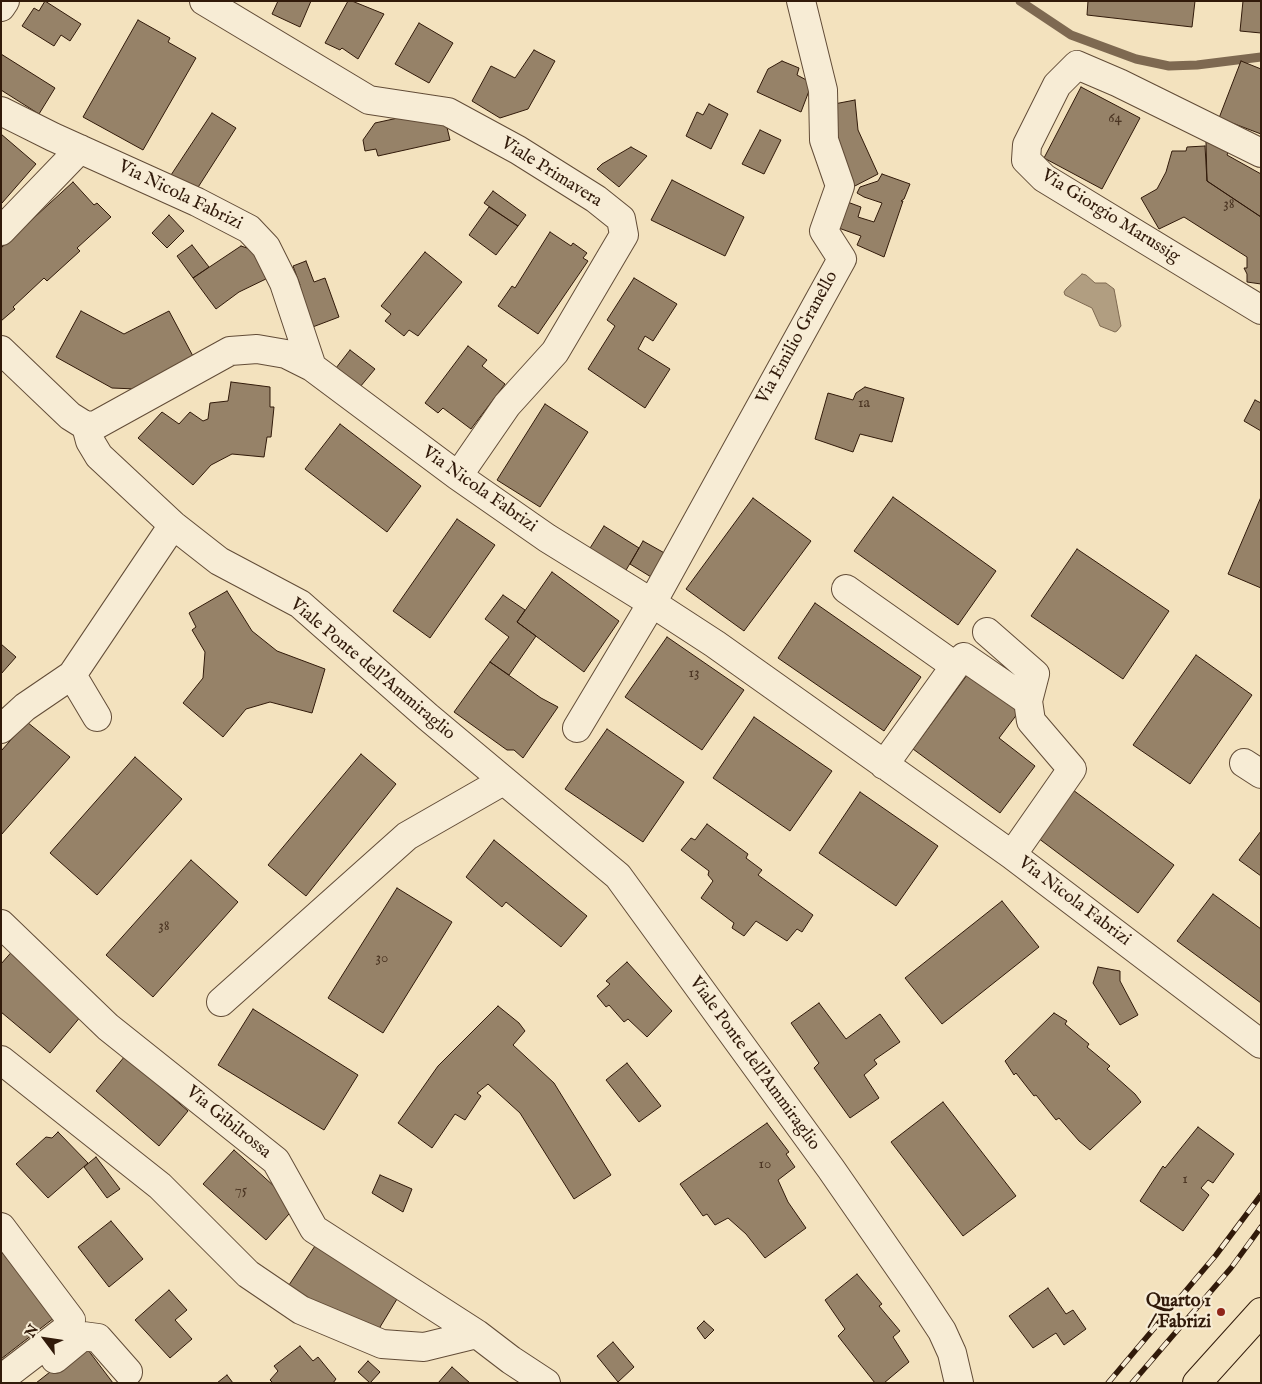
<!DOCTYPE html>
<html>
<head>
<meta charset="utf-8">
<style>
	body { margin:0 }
	#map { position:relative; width:1262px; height:1384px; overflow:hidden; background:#f3e2be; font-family:"IM FELL English",serif }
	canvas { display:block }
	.frame { position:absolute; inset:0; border:2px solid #311a0a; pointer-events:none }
	.north { position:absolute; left:20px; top:1314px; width:50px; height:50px; -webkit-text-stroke:4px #f7ecd5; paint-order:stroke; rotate:301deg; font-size:14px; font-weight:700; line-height:20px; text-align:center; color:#311a0a }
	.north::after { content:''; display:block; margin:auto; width:18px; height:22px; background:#311a0a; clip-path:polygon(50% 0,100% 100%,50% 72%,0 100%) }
</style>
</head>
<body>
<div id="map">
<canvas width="1262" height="1384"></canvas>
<div class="frame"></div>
<div class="north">N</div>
</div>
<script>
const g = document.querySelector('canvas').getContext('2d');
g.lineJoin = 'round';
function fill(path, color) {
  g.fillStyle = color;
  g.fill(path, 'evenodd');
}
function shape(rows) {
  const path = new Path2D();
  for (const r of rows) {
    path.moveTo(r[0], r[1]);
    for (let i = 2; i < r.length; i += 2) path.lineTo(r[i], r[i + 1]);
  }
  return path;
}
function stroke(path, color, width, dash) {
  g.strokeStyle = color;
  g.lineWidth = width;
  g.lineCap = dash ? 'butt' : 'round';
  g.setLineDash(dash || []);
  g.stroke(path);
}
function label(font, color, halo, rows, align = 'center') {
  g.font = font + ' "IM FELL English",serif';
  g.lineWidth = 4.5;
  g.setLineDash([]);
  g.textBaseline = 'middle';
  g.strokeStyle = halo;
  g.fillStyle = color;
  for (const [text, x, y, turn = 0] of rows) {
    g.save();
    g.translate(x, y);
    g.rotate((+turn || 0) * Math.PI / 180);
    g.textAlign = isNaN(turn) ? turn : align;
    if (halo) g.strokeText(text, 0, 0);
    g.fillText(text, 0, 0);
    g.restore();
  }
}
const water = shape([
	[1082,274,1086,275,1095,283,1106,283,1114,289,1121,326,1117,331,1115,332,1100,326,1092,308,1065,295,1064,292,1066,289,1082,274]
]);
fill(water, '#b19e81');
stroke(water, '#7e6951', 1);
stroke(shape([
	[1020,1,1071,35,1136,59,1169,66,1197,65,1261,57]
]), '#7e6951', 9);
const building = shape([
	[45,1,81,24,70,41,61,35,54,46,22,26,34,8,39,11,45,1],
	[278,1,311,1,300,27,272,14,278,1],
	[348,1,352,1,384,14,358,59,342,48,340,50,325,43,348,1],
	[1088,1,1195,1,1192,27,1087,15,1088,1],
	[1243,1,1261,1,1261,33,1240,31,1243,1],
	[138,20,170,38,168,42,196,58,143,150,83,117,138,20],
	[419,23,453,43,429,83,395,64,419,23],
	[534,50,555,61,528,109,500,118,472,101,491,66,515,78,534,50],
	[1,54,55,88,39,114,1,90,1,54],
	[782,61,799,68,797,75,812,83,801,112,757,92,768,69,782,61],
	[1241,61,1261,69,1261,134,1219,118,1241,61],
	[1081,87,1140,118,1102,189,1044,158,1081,87],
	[855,100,858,130,878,174,851,188,829,105,855,100],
	[709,104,728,114,711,149,686,136,697,112,703,115,709,104],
	[212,113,236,128,195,192,171,175,212,113],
	[407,116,445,119,450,140,378,156,376,149,365,151,363,140,375,123,407,116],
	[760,130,781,140,764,174,742,164,760,130],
	[1,134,36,164,2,203,1,203,1,134],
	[1206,142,1229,150,1227,155,1261,174,1261,217,1207,181,1206,142],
	[1205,146,1207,181,1261,217,1261,284,1247,282,1247,274,1244,268,1247,268,1247,257,1184,217,1159,229,1141,198,1157,189,1166,172,1172,151,1186,151,1187,147,1205,146],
	[631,147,647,156,619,187,597,169,602,164,631,147],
	[882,174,910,184,904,199,901,201,903,201,884,257,857,245,861,236,833,226,842,200,861,207,858,217,874,222,882,203,864,197,857,193,860,187,878,181,882,174],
	[672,180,744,217,725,256,651,220,672,180],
	[73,182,94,205,97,203,111,217,77,248,80,251,47,281,44,278,13,307,15,309,1,321,1,248,73,182],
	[493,191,526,215,518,226,484,203,493,191],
	[489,207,518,226,496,255,469,235,489,207],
	[169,215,184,231,167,248,152,233,169,215],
	[550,232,571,246,573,243,587,253,583,258,588,261,538,334,498,306,512,286,515,288,550,232],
	[192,245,209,267,193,278,177,256,192,245],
	[241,246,250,249,270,277,239,292,216,309,193,278,241,246],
	[425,252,462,282,418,336,409,330,404,336,385,321,391,314,381,306,425,252],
	[306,261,314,282,325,278,339,317,310,328,295,287,300,285,293,266,306,261],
	[634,278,677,304,653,341,645,336,638,349,670,369,645,408,588,369,615,326,607,320,634,278],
	[81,311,124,334,169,311,194,358,136,389,112,388,56,357,81,311],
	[468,346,487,360,482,366,505,384,471,429,443,408,438,413,425,403,468,346],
	[350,350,375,369,360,387,336,368,350,350],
	[231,382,270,387,270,407,274,407,271,437,267,437,264,457,232,454,211,465,193,485,138,438,162,412,179,424,190,412,203,421,208,419,210,403,228,401,231,382],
	[865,387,904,398,892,442,860,434,853,452,815,439,828,393,853,400,856,393,865,387],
	[1255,400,1261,403,1261,431,1244,421,1255,400],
	[545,404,588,432,540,507,497,480,545,404],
	[340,424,421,486,387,532,305,469,340,424],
	[893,497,996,571,958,625,854,551,893,497],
	[1261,497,1261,588,1228,574,1261,497],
	[753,498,811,541,744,631,686,589,753,498],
	[457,519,495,545,430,638,393,611,457,519],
	[604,526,639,548,622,577,585,556,604,526],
	[643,541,668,555,656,580,630,564,643,541],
	[1077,549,1169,611,1123,679,1031,616,1077,549],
	[552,572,619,621,584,672,517,622,552,572],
	[227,591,252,631,277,651,325,669,312,713,270,702,246,709,223,737,183,703,203,678,205,652,192,630,196,627,189,613,227,591],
	[503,595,525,610,517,622,536,636,509,675,490,662,509,637,485,619,503,595],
	[815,603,921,677,884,731,778,658,815,603],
	[667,637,744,690,702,750,625,697,667,637],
	[1,644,16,657,1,674,1,644],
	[1196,655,1252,695,1190,784,1133,745,1196,655],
	[490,662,541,698,558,707,523,758,514,750,507,750,454,712,490,662],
	[970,671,1021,709,999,738,1035,766,1000,813,913,749,970,671],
	[754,717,832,771,790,831,713,778,754,717],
	[27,722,70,757,1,835,1,751,27,722],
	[607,729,684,782,643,842,565,789,607,729],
	[361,754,396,784,306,896,268,865,361,754],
	[135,757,182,799,97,895,50,853,135,757],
	[1073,790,1174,865,1138,913,1038,838,1073,790],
	[860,792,938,846,896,906,819,853,860,792],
	[707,824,748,854,746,858,762,870,758,875,813,915,802,932,797,929,787,941,756,921,744,936,732,928,734,923,701,898,713,881,708,875,709,871,681,850,691,838,695,840,707,824],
	[1261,831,1261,876,1239,860,1261,831],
	[494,840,587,916,561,947,506,902,502,907,466,877,494,840],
	[191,860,238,902,153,997,106,955,191,860],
	[397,888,452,922,383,1033,328,998,397,888],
	[1213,894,1261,929,1261,1003,1177,941,1213,894],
	[1002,901,1039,947,942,1024,905,978,1002,901],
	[15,948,87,1009,50,1053,1,1012,1,964,15,948],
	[627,962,672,1011,647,1037,628,1019,624,1022,609,1005,606,1007,597,996,610,984,606,981,627,962],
	[1098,967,1120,971,1120,981,1138,1015,1120,1025,1093,983,1098,967],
	[819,1003,846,1039,880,1014,900,1042,874,1060,877,1064,864,1075,879,1098,850,1118,814,1068,819,1063,791,1023,819,1003],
	[498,1006,519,1023,525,1031,513,1045,554,1083,611,1175,574,1199,520,1113,488,1084,477,1093,481,1096,465,1120,455,1114,432,1148,398,1123,438,1066,498,1006],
	[253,1009,358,1075,324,1130,218,1065,253,1009],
	[1054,1013,1067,1021,1065,1024,1089,1044,1087,1047,1110,1066,1107,1069,1135,1094,1141,1102,1090,1150,1079,1141,1059,1118,1056,1120,1036,1095,1034,1096,1016,1073,1014,1075,1005,1061,1054,1013],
	[125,1056,188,1111,159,1146,96,1091,125,1056],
	[627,1063,661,1106,639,1122,606,1080,627,1063],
	[943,1102,1016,1196,963,1236,891,1142,943,1102],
	[767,1123,789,1152,786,1154,795,1167,778,1180,788,1202,806,1228,765,1258,746,1234,728,1218,715,1225,707,1214,703,1216,680,1184,767,1123],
	[1198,1127,1234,1154,1213,1183,1208,1180,1201,1188,1209,1195,1183,1231,1140,1201,1163,1166,1165,1168,1198,1127],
	[58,1132,88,1163,48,1198,16,1164,46,1137,52,1138,58,1132],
	[234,1150,296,1206,266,1240,203,1184,234,1150],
	[96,1157,120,1189,107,1198,84,1167,96,1157],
	[380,1175,412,1189,403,1212,372,1193,380,1175],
	[111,1221,143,1259,109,1287,78,1247,111,1221],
	[319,1240,350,1267,397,1299,377,1332,287,1288,319,1240],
	[1,1251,54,1318,1,1359,1,1251],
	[857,1274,882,1304,879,1306,900,1331,893,1337,909,1362,884,1383,875,1383,838,1336,845,1329,825,1300,857,1274],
	[1048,1288,1066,1314,1073,1310,1086,1329,1064,1345,1056,1333,1033,1348,1009,1316,1048,1288],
	[169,1290,187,1310,175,1320,192,1339,170,1358,135,1320,169,1290],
	[704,1321,714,1330,705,1339,697,1328,704,1321],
	[613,1342,634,1367,618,1382,597,1356,613,1342],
	[85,1346,113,1383,36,1383,50,1372,85,1346],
	[300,1346,313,1361,318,1357,336,1379,333,1383,273,1383,270,1380,278,1371,274,1366,300,1346],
	[368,1361,380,1372,370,1383,358,1372,368,1361],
	[452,1367,470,1383,438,1383,452,1367],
	[227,1375,233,1383,217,1383,227,1375]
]);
fill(building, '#968268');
stroke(building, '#311a0a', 1);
const minor = shape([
	[204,1,369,100,448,112,518,150,596,199,621,219,624,235,555,352,507,405,458,476],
	[1,7,5,1],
	[1,111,53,137,197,202,249,229,266,247,284,283,312,367],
	[1261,153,1119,83,1077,65,1057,85,1027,145,1026,160,1044,178,1261,310],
	[1,231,80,149],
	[1,350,70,416,86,426,96,425,230,351,257,349,286,354,312,367,458,476,547,538,652,603,715,644,1012,855,1261,1044],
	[86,426,90,441,99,456,173,525,219,561,300,604,428,717,618,876,831,1169,917,1293,942,1331,952,1353,959,1383],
	[846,589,955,666,964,657,1028,701,1031,721,1072,769,1012,855],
	[987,632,1035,674,1028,701],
	[72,675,97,717],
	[577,728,652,603,842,259,824,231,840,186,824,140,823,90,801,1],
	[1,729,25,707,72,675,173,525],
	[1244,763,1261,774],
	[884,765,955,666],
	[1,924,108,1027,276,1161,314,1229,477,1334],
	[221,1002,407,836,503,781],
	[1,1060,160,1186,248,1274,301,1310,382,1344,424,1347,477,1334,511,1360,546,1383],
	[1,1227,71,1320,65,1330,1,1379],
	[55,1359,83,1336,98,1338,128,1372]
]);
const major = shape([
	[1197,1383,1261,1312]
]);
stroke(minor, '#624c37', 30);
stroke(major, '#311a0a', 30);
stroke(minor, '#f7ecd5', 28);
stroke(major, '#f3e2be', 28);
const rail = shape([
	[1108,1383,1216,1255,1261,1195],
	[1132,1383,1231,1268,1261,1227]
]);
stroke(rail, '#311a0a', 5.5);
stroke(rail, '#f7ecd5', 4, [11]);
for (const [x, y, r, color] of [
	[1221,1312,5,"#8f2418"]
]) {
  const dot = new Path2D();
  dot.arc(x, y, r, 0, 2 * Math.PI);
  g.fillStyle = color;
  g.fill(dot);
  stroke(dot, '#f7ecd5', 2);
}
label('15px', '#4a3422', null, [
	["64",1115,119],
	["38",1229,205],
	["1a",864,404],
	["13",694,674],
	["38",164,927],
	["30",382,959],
	["10",765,1165],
	["1",1185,1180],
	["75",241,1191]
]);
label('18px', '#311a0a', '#f7ecd5', [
	["Viale Primavera",551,173,32],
	["Via Nicola Fabrizi",180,196,26],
	["Via Giorgio Marussig",1110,217,32],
	["Via Emilio Granello",798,338,-61],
	["Via Nicola Fabrizi",479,490,35],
	["Viale Ponte dell'Ammiraglio",372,670,40],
	["Via Nicola Fabrizi",1074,902,37],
	["Viale Ponte dell'Ammiraglio",754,1064,54],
	["Via Gibilrossa",228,1123,39]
]);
label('bold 18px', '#311a0a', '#f7ecd5', [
	["Quarto 1",1211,1302],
	["/ Fabrizi",1211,1323]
], 'right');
</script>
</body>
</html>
